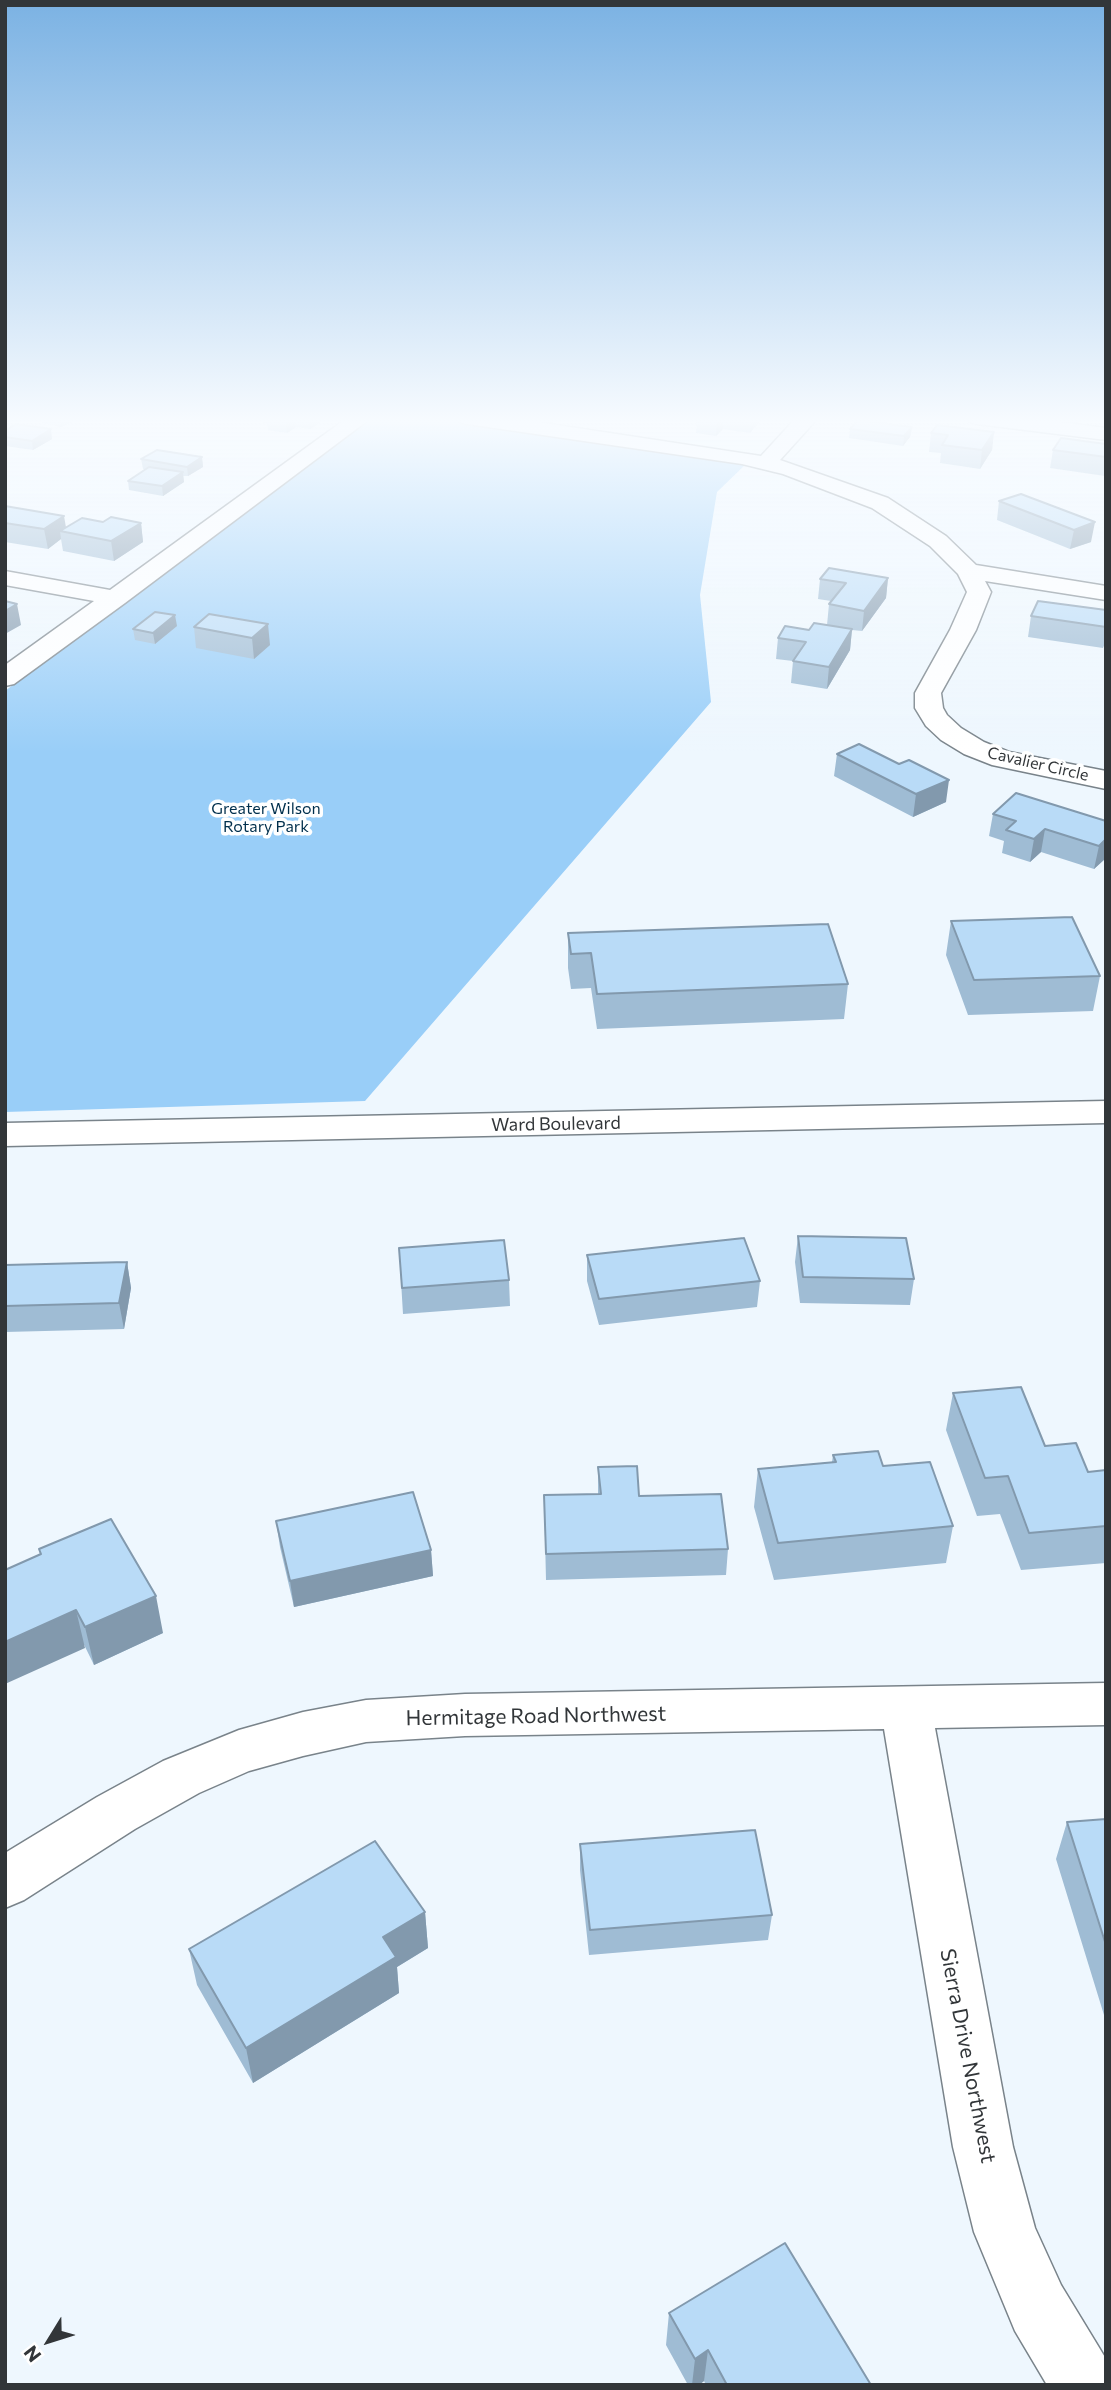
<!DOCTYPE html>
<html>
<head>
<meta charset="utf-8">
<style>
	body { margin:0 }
	#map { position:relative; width:1111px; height:2390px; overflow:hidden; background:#eef7fe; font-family:Commissioner,sans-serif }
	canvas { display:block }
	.frame { position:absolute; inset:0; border:7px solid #323639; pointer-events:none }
	.north { position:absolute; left:14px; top:2306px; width:70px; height:70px; -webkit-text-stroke:5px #fff; paint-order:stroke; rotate:232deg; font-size:19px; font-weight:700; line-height:28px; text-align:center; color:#323639 }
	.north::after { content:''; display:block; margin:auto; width:24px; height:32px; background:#323639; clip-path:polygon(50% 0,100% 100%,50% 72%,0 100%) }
</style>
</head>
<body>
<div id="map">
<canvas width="1111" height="2390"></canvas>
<div class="frame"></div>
<div class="north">N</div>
</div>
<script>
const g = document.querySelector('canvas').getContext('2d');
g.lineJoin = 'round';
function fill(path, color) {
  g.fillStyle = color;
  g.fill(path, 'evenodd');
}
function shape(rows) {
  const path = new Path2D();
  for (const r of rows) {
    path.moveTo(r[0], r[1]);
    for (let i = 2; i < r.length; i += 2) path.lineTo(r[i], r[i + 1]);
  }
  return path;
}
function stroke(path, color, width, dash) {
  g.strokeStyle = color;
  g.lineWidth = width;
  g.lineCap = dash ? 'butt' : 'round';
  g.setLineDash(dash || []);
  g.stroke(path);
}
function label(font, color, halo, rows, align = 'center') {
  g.font = font + ' Commissioner,sans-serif';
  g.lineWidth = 7;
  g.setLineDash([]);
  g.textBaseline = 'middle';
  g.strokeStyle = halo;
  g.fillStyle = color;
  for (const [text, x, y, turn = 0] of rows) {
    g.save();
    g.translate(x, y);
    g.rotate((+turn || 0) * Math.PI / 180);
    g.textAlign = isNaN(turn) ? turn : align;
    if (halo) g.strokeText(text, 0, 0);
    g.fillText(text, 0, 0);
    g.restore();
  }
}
fill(shape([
	[362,418,457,418,745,465,717,492,700,595,711,702,365,1101,5,1112,5,691]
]), '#99cef8');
const minor = shape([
	[347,418,371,418,125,603,14,684,5,686,5,665,94,601,5,585,5,571,110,590,347,418],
	[457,418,511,418,761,456,796,418,818,418,780,460,888,498,946,536,976,565,1106,586,1106,600,985,581,991,592,976,630,941,693,943,708,947,715,961,728,984,742,1009,752,1106,771,1106,789,992,765,964,754,941,740,926,726,915,708,915,693,950,630,967,592,958,574,930,546,872,508,783,474,742,464,467,424,460,422,457,418],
	[967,418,1029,418,1106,428,1106,440,977,424,970,422,967,418],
	[1106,1683,1106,1725,935,1728,1013,2147,1035,2228,1061,2285,1106,2359,1106,2385,1047,2385,1015,2331,974,2232,953,2147,884,1729,465,1736,366,1742,303,1756,249,1771,199,1793,135,1829,24,1900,5,1908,5,1853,97,1797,163,1761,239,1730,303,1712,366,1700,465,1694,1106,1683]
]);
const secondary = shape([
	[1106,1101,1106,1123,5,1146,5,1123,1106,1101]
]);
stroke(minor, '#79838a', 3);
stroke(secondary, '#79838a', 3);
fill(minor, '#fff');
fill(secondary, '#fff');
fill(shape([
	[42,418,81,418,61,427,42,423],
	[208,418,234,418,229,421],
	[257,418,325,418,325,419,310,429,296,427,287,433,268,430,267,423,258,421],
	[637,418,661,418,658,421],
	[697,418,762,418,750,433,723,429,716,436,696,433],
	[912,427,910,437,903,446,849,438,850,429],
	[5,431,52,439,33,450,5,446],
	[994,432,992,450,980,469,940,463,941,453,929,452,931,433],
	[1106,444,1106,474,1105,476,1050,468,1053,450],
	[202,457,203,467,188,476,183,476,184,482,163,496,129,490,128,481,145,469,143,469,141,459],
	[1021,494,1091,542,1070,549,997,520,999,501],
	[5,506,66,527,103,522,141,523,143,542,114,561,63,551,61,539,48,549,5,542],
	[888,578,886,598,862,631,852,630,850,650,827,689,791,683,793,661,776,659,778,638,827,625,829,604,831,601,818,599,820,579],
	[1106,610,1106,641,1103,648,1028,637,1031,616],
	[209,614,270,645,254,659,196,648,194,627],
	[177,626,155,644,135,640,133,629],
	[837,754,946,802,913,817,834,776],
	[993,814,1106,821,1106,858,1094,869,1041,852,1030,862,1002,853,1004,841,989,836],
	[951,921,1100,976,1093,1011,968,1015,946,955],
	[568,933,848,984,844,1019,597,1029,591,988,571,989,568,968],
	[798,1236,914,1279,910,1305,800,1303,795,1262],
	[399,1248,509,1280,510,1306,403,1314],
	[587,1255,760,1281,757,1307,599,1325,587,1281],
	[127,1262,131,1288,124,1329,5,1332,5,1265],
	[953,1393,1088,1472,1106,1470,1106,1563,1021,1570,1000,1514,977,1516,946,1430],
	[833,1455,883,1466,953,1526,946,1563,774,1580,754,1507,758,1469,832,1462],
	[598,1467,639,1496,728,1549,726,1575,546,1580,544,1495,598,1494],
	[276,1521,431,1550,433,1576,294,1607,280,1547],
	[39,1549,163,1633,94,1665,40,1555],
	[1106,1819,1106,2015,1104,2015,1056,1859,1067,1822],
	[580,1844,772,1915,768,1940,589,1955,580,1870],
	[425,1912,428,1948,397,1967,399,1993,253,2083,197,1985,189,1949],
	[669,2313,871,2385,706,2385,704,2381,699,2385,688,2385,666,2345]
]), '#9fbcd4');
fill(shape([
	[59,418,81,418,61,427],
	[285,418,295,418,296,427,287,433],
	[309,418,325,418,325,419,310,429],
	[717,418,723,418,723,429,716,436],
	[751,418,762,418,750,433],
	[912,427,910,437,903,446,904,436],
	[51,429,52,439,33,450,32,441],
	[994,432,992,450,980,469,982,450],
	[202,457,203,467,188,476,187,467],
	[183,472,184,482,163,496,162,486],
	[64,516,67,533,60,531,61,539,48,549,44,529],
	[1095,522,1091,542,1070,549,1074,530],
	[141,523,143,542,114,561,111,541],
	[888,578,886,598,862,631,864,611],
	[17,604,21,625,5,634,5,611],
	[175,615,177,626,155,644,153,633],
	[268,624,270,645,254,659,252,638],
	[852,629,850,650,827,689,829,667],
	[949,780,946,802,913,817,916,794],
	[1045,829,1041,852,1030,862,1034,839],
	[1106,839,1106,858,1094,869,1099,846],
	[127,1262,131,1288,124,1329,119,1303],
	[431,1550,433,1576,294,1607,290,1581],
	[156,1596,163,1633,94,1665,85,1627],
	[76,1610,85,1648,5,1684,5,1642],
	[425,1912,428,1948,397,1967,399,1993,253,2083,246,2048,383,1937],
	[708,2350,704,2381,699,2385,692,2385,695,2359]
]), '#8299ad');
const building = shape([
	[858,420,912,427,904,436,850,429,858,420],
	[16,424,51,429,32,441,5,437,5,431,16,424],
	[937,425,994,432,982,450,942,445,948,435,931,433,937,425],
	[1061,438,1106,444,1106,457,1053,450,1061,438],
	[157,450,202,457,187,467,141,459,157,450],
	[149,467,183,472,162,486,128,481,149,467],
	[1021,494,1095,522,1074,530,999,501,1021,494],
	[5,506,64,516,44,529,5,523,5,506],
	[111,517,141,523,111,541,60,531,82,518,103,522,111,517],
	[829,568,888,578,864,611,829,604,846,583,820,579,829,568],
	[5,601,17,604,5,611,5,601],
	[1038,601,1106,610,1106,627,1031,616,1038,601],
	[155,612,175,615,153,633,133,629,155,612],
	[209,614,268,624,252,638,194,627,209,614],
	[814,623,852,629,829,667,793,661,806,642,778,638,785,626,809,630,814,623],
	[859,744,899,764,909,760,949,780,916,794,837,754,859,744],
	[1016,793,1106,821,1106,839,1099,846,1045,829,1034,839,1006,830,1016,821,993,814,1016,793],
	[1072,917,1100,976,974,980,951,921,1072,917],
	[828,924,848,984,597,994,591,953,571,954,568,933,828,924],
	[798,1236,906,1238,914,1279,803,1277,798,1236],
	[744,1238,760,1281,599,1299,587,1255,744,1238],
	[504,1240,509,1280,402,1288,399,1248,504,1240],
	[127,1262,119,1303,5,1306,5,1265,127,1262],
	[1021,1387,1045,1446,1076,1443,1088,1472,1106,1470,1106,1526,1029,1533,1008,1476,985,1478,953,1393,1021,1387],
	[878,1451,883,1466,930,1462,953,1526,778,1543,758,1469,836,1462,833,1455,878,1451],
	[637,1466,639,1496,721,1494,728,1549,546,1554,544,1495,601,1494,598,1467,637,1466],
	[413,1492,431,1550,290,1581,276,1521,413,1492],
	[111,1519,156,1596,85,1627,76,1610,5,1642,5,1570,41,1554,39,1549,111,1519],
	[1106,1819,1106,1945,1067,1822,1106,1819],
	[755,1830,772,1915,590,1930,580,1844,755,1830],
	[375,1841,425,1912,383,1937,396,1957,246,2048,189,1949,375,1841],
	[785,2243,871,2385,727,2385,708,2350,695,2359,669,2313,785,2243]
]);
fill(building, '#b9dbf7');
stroke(building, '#8299ad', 2);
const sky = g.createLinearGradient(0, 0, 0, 753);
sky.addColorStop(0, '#7bb2e3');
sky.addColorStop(0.56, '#f7fbff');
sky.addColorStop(1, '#f7fbff00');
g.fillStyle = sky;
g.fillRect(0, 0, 1111, 753);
label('16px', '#323639', '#fff', [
	["Cavalier Circle",1038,764,13]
]);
label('16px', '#002f4c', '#fff', [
	["Greater Wilson",266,809],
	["Rotary Park",266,827]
]);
label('18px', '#323639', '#fff', [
	["Ward Boulevard",556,1124,-1]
]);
label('21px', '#323639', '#fff', [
	["Hermitage Road Northwest",536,1716,-1],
	["Sierra Drive Northwest",968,2056,79]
]);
</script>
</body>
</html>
